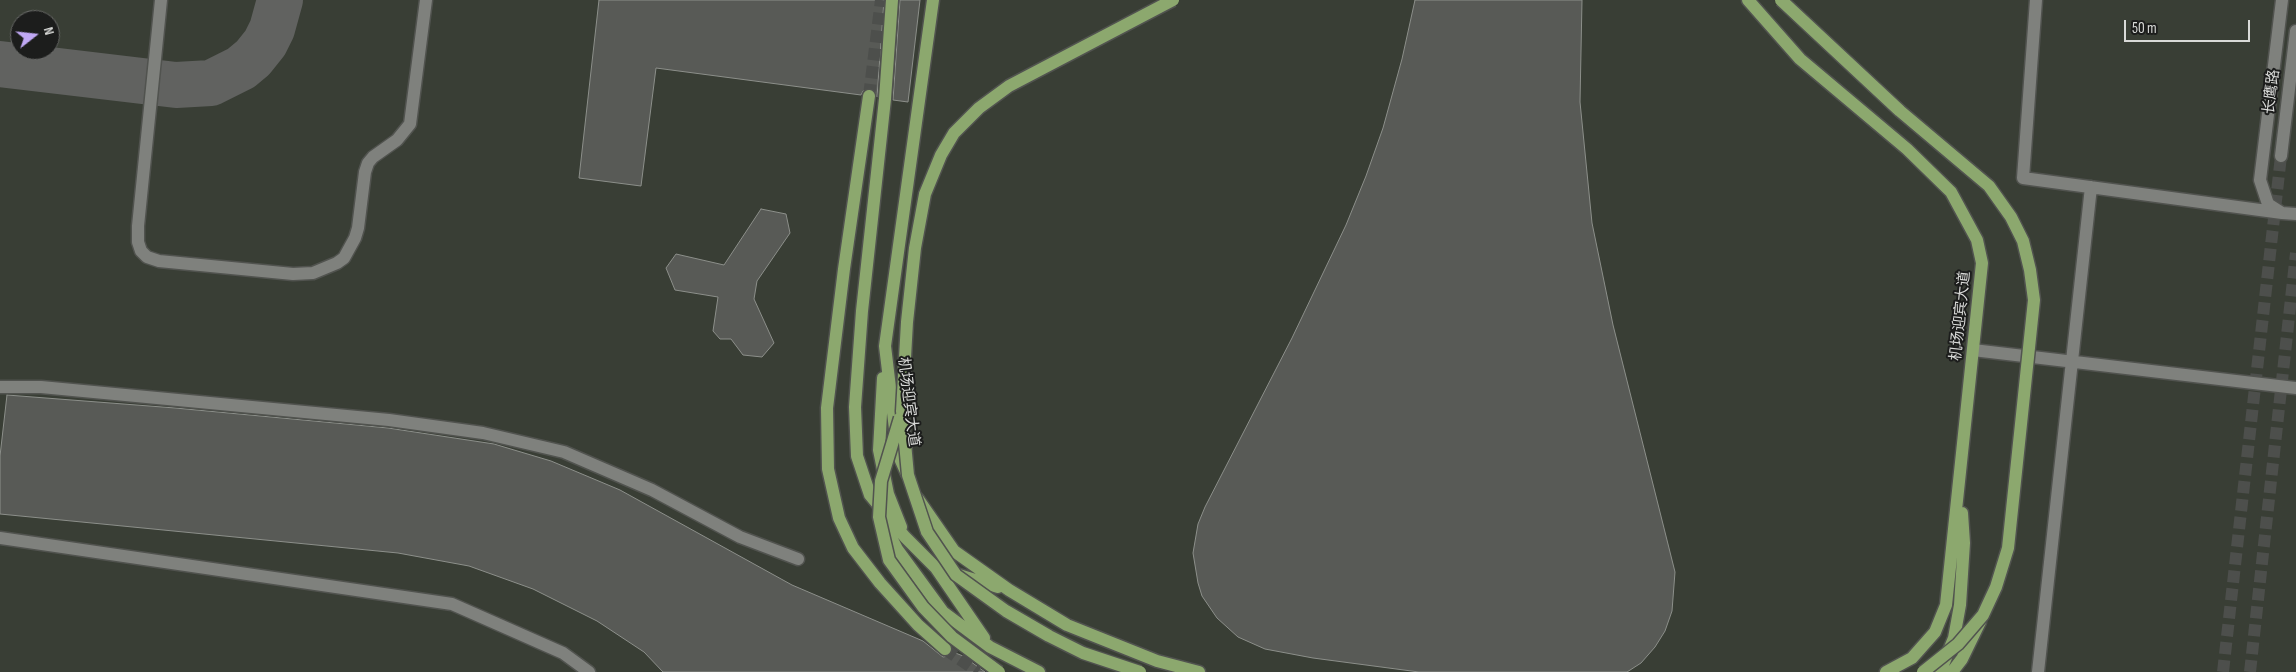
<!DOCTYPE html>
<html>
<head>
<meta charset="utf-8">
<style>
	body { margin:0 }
	#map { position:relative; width:2296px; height:672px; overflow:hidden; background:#343633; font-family:"Sofia Sans Condensed",sans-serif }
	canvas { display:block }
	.north { position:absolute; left:10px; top:10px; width:50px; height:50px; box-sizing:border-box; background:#1c1d1c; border:1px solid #686967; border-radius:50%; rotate:74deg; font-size:14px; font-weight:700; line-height:20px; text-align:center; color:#d9dad8 }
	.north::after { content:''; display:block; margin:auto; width:18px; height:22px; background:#c0a8f4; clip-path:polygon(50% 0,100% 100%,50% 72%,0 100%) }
	.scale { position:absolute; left:2124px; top:20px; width:126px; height:22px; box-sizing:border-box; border:2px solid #d9dad8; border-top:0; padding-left:6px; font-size:15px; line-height:18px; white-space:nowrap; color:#d9dad8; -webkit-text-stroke:4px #1c1d1c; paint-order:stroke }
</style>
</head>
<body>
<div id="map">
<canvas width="2296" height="672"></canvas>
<div class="north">N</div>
<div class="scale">50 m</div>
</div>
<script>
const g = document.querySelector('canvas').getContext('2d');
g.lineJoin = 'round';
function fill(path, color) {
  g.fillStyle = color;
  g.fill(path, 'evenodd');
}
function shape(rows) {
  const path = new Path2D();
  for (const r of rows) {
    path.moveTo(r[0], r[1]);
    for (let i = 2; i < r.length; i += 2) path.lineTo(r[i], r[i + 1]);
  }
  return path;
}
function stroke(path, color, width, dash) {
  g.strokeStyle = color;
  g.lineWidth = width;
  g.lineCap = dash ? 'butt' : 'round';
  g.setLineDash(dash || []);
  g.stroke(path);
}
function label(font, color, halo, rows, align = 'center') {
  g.font = font + ' "Sofia Sans Condensed","Noto Sans SC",sans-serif';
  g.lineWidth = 4;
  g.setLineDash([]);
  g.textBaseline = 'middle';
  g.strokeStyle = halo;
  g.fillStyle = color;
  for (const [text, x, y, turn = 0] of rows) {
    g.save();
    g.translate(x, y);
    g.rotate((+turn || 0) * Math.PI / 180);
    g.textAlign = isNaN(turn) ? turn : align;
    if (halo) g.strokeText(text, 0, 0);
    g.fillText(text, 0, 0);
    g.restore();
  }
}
fill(shape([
	[0,0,2296,0,2296,672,0,672],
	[20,20,50,20,50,50,20,50]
]), '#393e35');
stroke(shape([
	[0,64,176,85,211,83,241,68,253,58,265,43,272,29,280,0]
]), '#616260', 46);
const building = shape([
	[599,0,884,0,877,97,874,90,870,88,863,91,861,95,656,68,641,186,579,178,599,0],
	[900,0,920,0,908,102,893,100,900,0],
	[1415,0,1582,0,1580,102,1592,223,1613,325,1675,572,1672,611,1665,631,1655,647,1641,663,1627,672,1419,672,1313,658,1265,649,1238,637,1217,618,1202,596,1198,583,1193,553,1198,524,1205,507,1292,338,1346,225,1366,176,1383,128,1402,59,1415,0],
	[761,209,786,214,790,233,757,281,754,299,774,343,762,357,743,355,731,339,720,339,713,331,718,297,675,290,666,268,676,254,724,265,761,209],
	[7,395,175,408,388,428,494,444,551,461,620,490,792,585,923,641,943,657,948,656,953,652,963,656,985,672,663,672,644,652,597,621,533,589,469,566,398,553,0,514,0,456,7,395]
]);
fill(building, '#585a56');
stroke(building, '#8c8f8a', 1);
stroke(shape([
	[2223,672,2281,156],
	[2250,672,2296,253]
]), '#4d4f4c', 12, [12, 6]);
stroke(shape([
	[869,96,881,0],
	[945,649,978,672]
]), '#4d4f4c', 12, [12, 6]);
const minor = shape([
	[161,0,138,226,138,242,141,251,147,257,159,261,293,274,313,273,337,263,344,258,355,238,358,228,365,172,368,163,373,157,397,140,410,124,426,0],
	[2036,0,2023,178,2282,213],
	[2282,0,2260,180,2268,204,2282,213,2296,214],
	[2281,156,2296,31],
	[1973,350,2296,388],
	[0,387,41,387,389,420,483,433,564,452,652,490,740,537,798,559],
	[0,538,452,604,563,653,589,672],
	[2038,672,2091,187]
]);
const major = shape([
	[892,0,885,99,862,311,855,407,857,456,870,495,905,537,936,568,998,587],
	[1748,0,1800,59,1907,149,1951,192,1977,240,1982,263,1946,605,1935,632,1912,658,1886,672],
	[869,96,844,269,827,408,828,469,839,518,853,548,880,583,918,625,945,649],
	[883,378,879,450,888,494,901,527],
	[907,474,898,454,885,346,933,0],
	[918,499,954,551,1009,590,1067,625,1157,661,1199,672],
	[882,520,897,549,943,612,990,647,1039,672],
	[936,568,984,638],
	[1940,672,1954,638,1960,605,1964,543,1962,513],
	[1952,672,1962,659,1980,622]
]);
stroke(minor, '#51534f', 15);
stroke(major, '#51534f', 15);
stroke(minor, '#7f817d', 12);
stroke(major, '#8ca86e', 12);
const majorBridge = shape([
	[1781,0,1900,111,1989,186,2011,217,2023,241,2030,270,2034,300,2008,548,1996,587,1983,615,1958,644,1923,672],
	[900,418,881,481,879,517,889,560,923,607,952,637,999,672],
	[1140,672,1083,653,1049,636,1006,611,956,575,927,532,908,475,902,411,907,322,915,248,925,194,941,155,954,133,979,108,1009,86,1173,0]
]);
stroke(majorBridge, '#51534f', 15, []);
stroke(majorBridge, '#8ca86e', 12);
label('15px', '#d9dad8', '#1c1d1c', [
	["长鹰路",2272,92,-83],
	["机场迎宾大道",1961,316,-84],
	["机场迎宾大道",908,402,83]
]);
</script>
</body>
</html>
